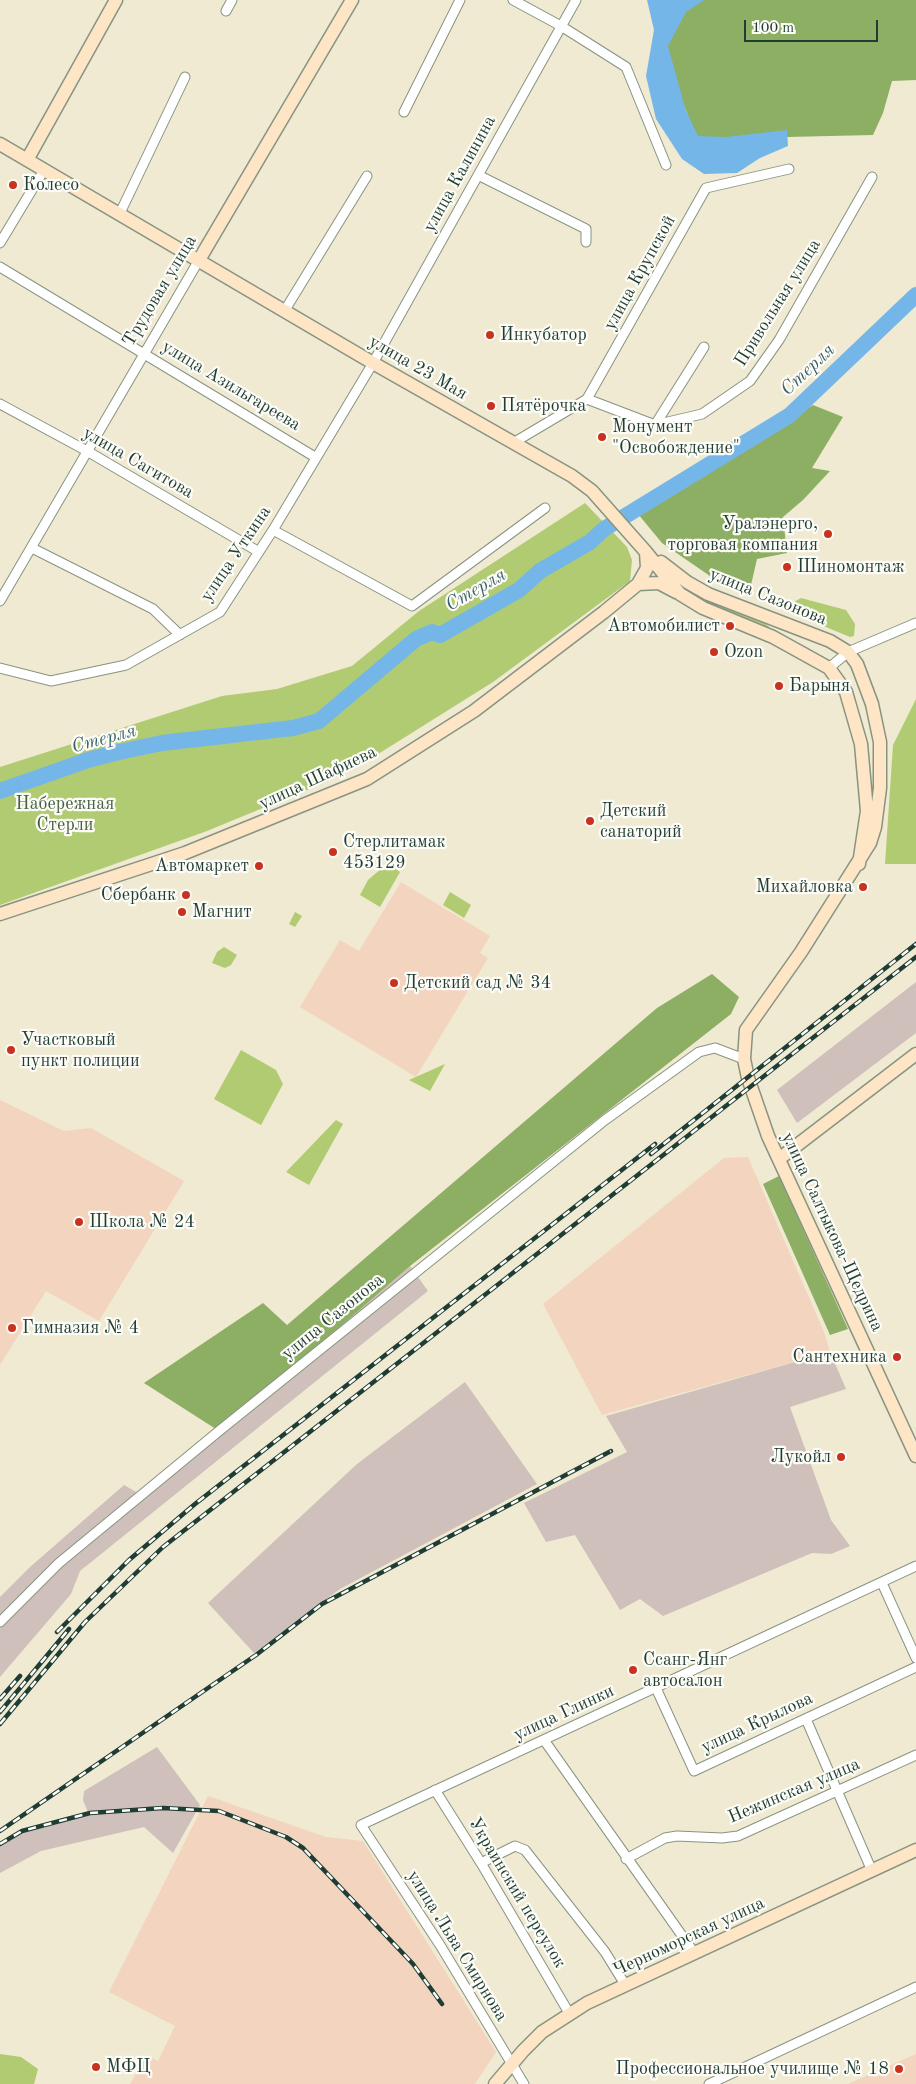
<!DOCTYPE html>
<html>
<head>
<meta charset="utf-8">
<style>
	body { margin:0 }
	#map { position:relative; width:916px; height:2084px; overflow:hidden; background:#efead1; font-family:"Old Standard TT",serif }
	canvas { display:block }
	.scale { position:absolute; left:744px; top:20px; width:134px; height:22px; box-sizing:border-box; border:2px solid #1f3d34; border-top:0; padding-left:6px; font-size:15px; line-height:18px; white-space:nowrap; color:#1f3d34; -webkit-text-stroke:4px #fdfcf7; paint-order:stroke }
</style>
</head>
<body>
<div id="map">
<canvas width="916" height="2084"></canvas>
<div class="scale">100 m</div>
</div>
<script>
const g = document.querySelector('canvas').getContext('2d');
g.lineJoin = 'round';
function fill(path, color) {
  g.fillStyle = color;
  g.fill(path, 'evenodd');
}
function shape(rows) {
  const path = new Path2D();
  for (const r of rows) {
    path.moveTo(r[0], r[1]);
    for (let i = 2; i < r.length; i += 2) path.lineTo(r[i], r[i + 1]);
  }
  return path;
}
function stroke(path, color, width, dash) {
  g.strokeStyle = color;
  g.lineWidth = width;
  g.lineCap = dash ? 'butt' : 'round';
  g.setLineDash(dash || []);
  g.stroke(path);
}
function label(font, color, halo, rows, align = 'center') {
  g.font = font + ' "Old Standard TT",serif';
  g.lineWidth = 4.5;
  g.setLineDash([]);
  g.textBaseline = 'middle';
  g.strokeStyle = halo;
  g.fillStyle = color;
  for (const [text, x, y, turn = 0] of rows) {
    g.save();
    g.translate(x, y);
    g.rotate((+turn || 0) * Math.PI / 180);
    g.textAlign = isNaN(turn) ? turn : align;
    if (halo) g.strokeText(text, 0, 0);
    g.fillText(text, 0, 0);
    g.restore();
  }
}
fill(shape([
	[401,882,490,936,480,953,488,958,416,1077,300,1007,340,940,359,951],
	[0,1100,64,1131,91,1128,184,1181,99,1321,46,1291,0,1365],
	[748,1157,824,1332,830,1352,602,1415,543,1304,724,1158],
	[208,1796,326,1837,363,1841,496,2052,475,2084,130,2084,147,2055,158,2061,175,2026,109,1992],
	[916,2054,916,2084,848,2084]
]), '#f3d4bf');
fill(shape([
	[916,982,916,1033,797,1123,777,1090],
	[410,1266,428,1291,80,1571,71,1594,0,1677,0,1597,30,1567,124,1485,138,1493],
	[830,1352,846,1389,790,1407,831,1520,850,1546,831,1554,812,1553,663,1616,640,1599,620,1610,575,1535,546,1542,524,1503,627,1452,606,1416],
	[465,1382,537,1484,340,1589,254,1653,208,1603,357,1464],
	[157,1747,200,1805,173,1853,144,1827,41,1851,0,1873,0,1846,23,1833,89,1815,83,1800,84,1791]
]), '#cfc0bb');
fill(shape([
	[585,503,627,547,632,560,630,581,493,682,367,761,326,782,207,831,0,905,0,767,222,696,277,689,352,666,419,611],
	[801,598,846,610,855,624,854,636,850,637,797,615,792,610,794,602],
	[708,601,766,624,770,628,765,629,711,606],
	[916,699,916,864,885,864,893,745],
	[390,865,400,872,380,907,360,895,368,880,382,868],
	[450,892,471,905,464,918,443,905],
	[295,912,302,916,295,927,289,924],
	[224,947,237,955,231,965,225,968,212,963,217,952],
	[241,1050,276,1070,283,1084,261,1125,214,1099],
	[445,1064,430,1091,409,1080],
	[336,1120,343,1124,309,1185,286,1172],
	[0,2054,21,2057,38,2069,34,2084,0,2084]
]), '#b0cb71');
fill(shape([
	[668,0,916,0,916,80,892,81,883,113,873,135,787,137,736,154,703,153,661,48],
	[813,405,843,417,812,468,830,471,803,500,783,517,787,553,757,559,751,585,710,576,662,543,638,514],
	[712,974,739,997,731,1014,410,1266,219,1431,144,1383,263,1303,287,1325,657,1008],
	[779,1176,848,1329,830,1335,763,1184]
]), '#8caf63');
fill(shape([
	[647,0,704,0,686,12,668,46,686,111,698,136,726,137,787,130,788,146,760,158,737,173,704,174,682,159,656,119,646,76,654,30]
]), '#75b6e9');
stroke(shape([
	[0,791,88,760,119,752,162,743,293,728,319,721,416,639,432,632,440,635,519,590,540,571,590,542,604,529,790,415,916,295]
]), '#75b6e9', 16);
const street = shape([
	[513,0,561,26,626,67,666,165],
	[226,11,232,0],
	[404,112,460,0],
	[478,175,586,229,586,242],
	[120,213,185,77],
	[0,243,44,170],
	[0,267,315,457],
	[285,310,367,176],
	[587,399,655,425,702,414,750,381,779,340,872,177],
	[0,404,87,451,259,552],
	[655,425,704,347],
	[513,443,587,399,706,188,789,169],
	[273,530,412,606,545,508],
	[32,548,153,609,180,635],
	[0,601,199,260],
	[0,668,51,681,126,665,220,612,273,530,373,363,576,0],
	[829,668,848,652,916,623],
	[882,1583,916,1658],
	[0,1622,59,1563,219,1431,605,1120,699,1052,715,1048,744,1059],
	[656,1688,694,1771,916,1667],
	[806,1719,872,1871],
	[544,1740,695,1954],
	[435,1790,481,1863,569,2013],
	[626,1859,665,1838,677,1836,722,1838,738,1836,916,1755],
	[481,1863,515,1846,525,1850,605,1952,626,1986],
	[524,2084,440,1945,361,1825,916,1566],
	[709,2084,916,1987]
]);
const secondary = shape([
	[0,144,373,363,572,476,592,491,646,552,680,594,703,608,773,637,829,668,846,692,861,744,867,811,859,864],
	[27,160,116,0],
	[199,260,352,0],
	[661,562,687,582,708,594,830,641,848,652,857,664,872,704,880,742,880,788,875,827,870,843,801,952,746,1030,744,1059,748,1078,768,1136,916,1456],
	[638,584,659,583,676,592],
	[0,914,185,853,367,779,474,711,604,612,638,584,647,568,646,552],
	[779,1159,916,1054],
	[495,2084,523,2051,542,2032,587,2003,916,1850]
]);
stroke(street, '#879482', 11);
stroke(secondary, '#879482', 15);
stroke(street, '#fff', 9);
stroke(secondary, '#fde5c5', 12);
const rail = shape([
	[651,1154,916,944],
	[57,1632,129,1560,195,1504,655,1144],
	[0,1699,20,1676],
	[0,1712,69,1629],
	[0,1724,85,1622,163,1547,916,957],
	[0,1831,256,1655,322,1604,611,1451],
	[0,1844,22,1831,90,1813,163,1808,219,1811,286,1837,303,1848,413,1964,442,2004]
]);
stroke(rail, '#1f3d34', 4.5);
stroke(rail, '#fdfcf7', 2.5, [8]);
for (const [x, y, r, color] of [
	[13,185,5,"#c8321e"],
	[490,335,5,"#c8321e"],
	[491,406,5,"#c8321e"],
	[602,437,5,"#c8321e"],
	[828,534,5,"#c8321e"],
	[787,567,5,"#c8321e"],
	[730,626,5,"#c8321e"],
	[714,652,5,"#c8321e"],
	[779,686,5,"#c8321e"],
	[590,821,5,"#c8321e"],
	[333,852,5,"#c8321e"],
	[259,866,5,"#c8321e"],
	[863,887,5,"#c8321e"],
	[186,895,5,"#c8321e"],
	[182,912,5,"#c8321e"],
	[394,983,5,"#c8321e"],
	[11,1050,5,"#c8321e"],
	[79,1222,5,"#c8321e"],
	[12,1328,5,"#c8321e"],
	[897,1357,5,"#c8321e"],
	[841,1457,5,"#c8321e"],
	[633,1670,5,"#c8321e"],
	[96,2067,5,"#c8321e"],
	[899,2069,5,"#c8321e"]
]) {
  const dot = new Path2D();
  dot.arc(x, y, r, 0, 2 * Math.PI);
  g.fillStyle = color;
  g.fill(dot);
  stroke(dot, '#fdfcf7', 2);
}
label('18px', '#1f3d34', '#fdfcf7', [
	["улица Калинина",460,174,-61],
	["улица Крупской",640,273,-61],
	["Трудовая улица",160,291,-59],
	["Привольная улица",778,303,-58],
	["улица 23 Мая",418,368,30],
	["улица Азильгареева",231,386,31],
	["улица Сагитова",138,463,30],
	["улица Уткина",236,554,-56],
	["улица Сазонова",768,597,22],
	["улица Шафиева",318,778,-25],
	["улица Салтыкова-Щедрина",832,1232,65],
	["улица Сазонова",333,1317,-39],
	["улица Глинки",564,1713,-25],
	["улица Крылова",757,1723,-25],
	["Нежинская улица",794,1791,-23],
	["Украинский переулок",517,1893,59],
	["Черноморская улица",689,1937,-25],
	["улица Льва Смирнова",457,1946,58]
]);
label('18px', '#1f3d34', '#fdfcf7', [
	["Колесо",23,185],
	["Инкубатор",500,335],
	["Пятёрочка",501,406],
	["Монумент",612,427],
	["\"Освобождение\"",612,448],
	["Уралэнерго,",818,524,"right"],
	["торговая компания",818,545,"right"],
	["Шиномонтаж",797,567],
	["Автомобилист",720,626,"right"],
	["Ozon",724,652],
	["Барыня",789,686],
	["Детский",600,811],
	["санаторий",600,832],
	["Стерлитамак",343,842],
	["453129",343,863],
	["Автомаркет",249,866,"right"],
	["Михайловка",853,887,"right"],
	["Сбербанк",176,895,"right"],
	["Магнит",192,912],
	["Детский сад № 34",404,983],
	["Участковый",21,1040],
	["пункт полиции",21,1061],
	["Школа № 24",89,1222],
	["Гимназия № 4",22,1328],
	["Сантехника",887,1357,"right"],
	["Лукойл",831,1457,"right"],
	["Ссанг-Янг",643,1660],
	["автосалон",643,1681],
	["МФЦ",106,2067],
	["Профессиональное училище № 18",889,2069,"right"]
], 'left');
label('18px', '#436043', '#fdfcf7', [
	["Набережная",65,804],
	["Стерли",65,825]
]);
label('italic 19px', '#39616a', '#fdfcf7', [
	["Стерля",808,370,-43],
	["Стерля",476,590,-30],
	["Стерля",104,739,-15]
]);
</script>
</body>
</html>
